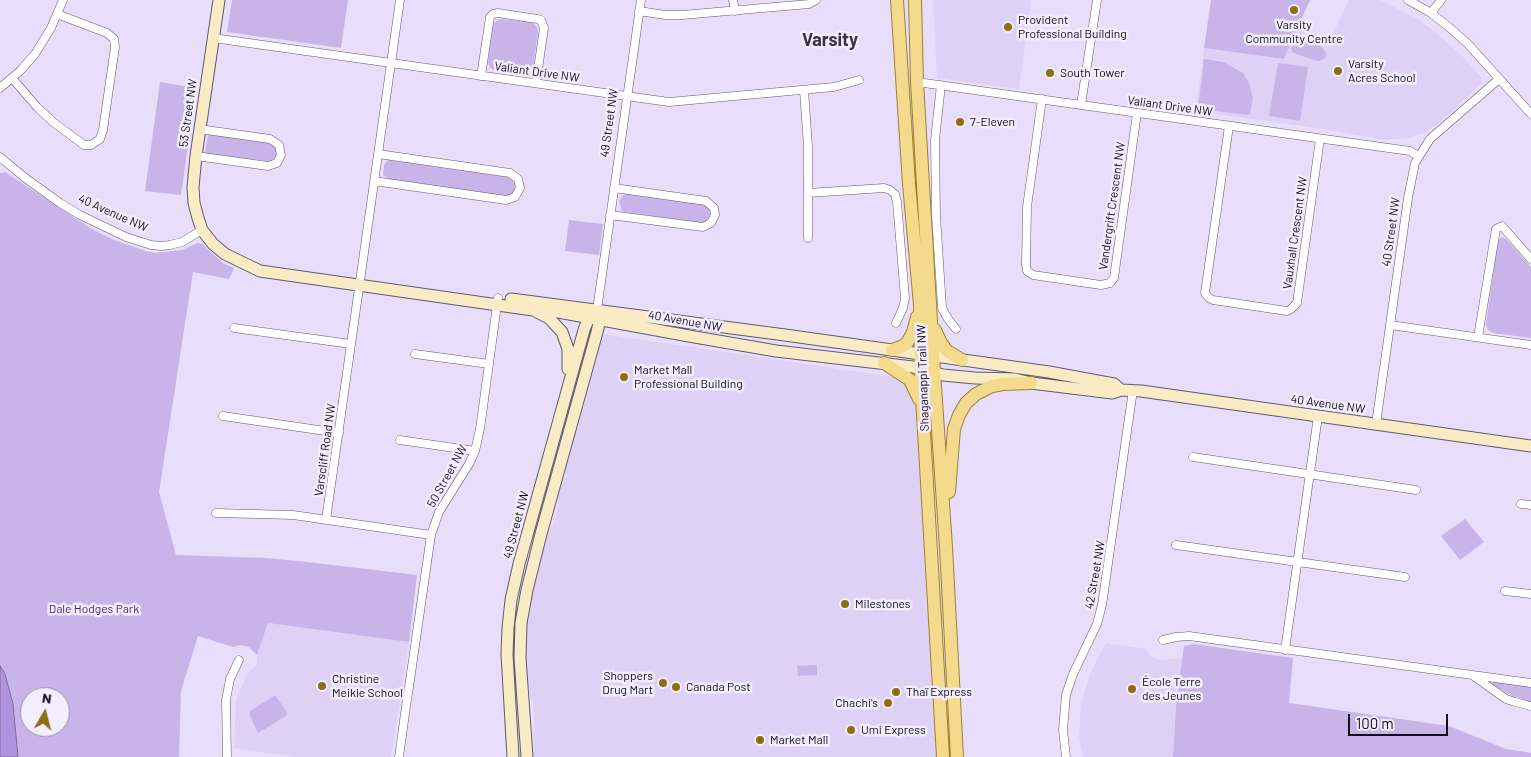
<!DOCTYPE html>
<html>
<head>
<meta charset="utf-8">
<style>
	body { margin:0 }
	#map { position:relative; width:1531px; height:757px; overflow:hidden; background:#e8ddfb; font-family:Barlow,sans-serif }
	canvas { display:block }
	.north { position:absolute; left:20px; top:687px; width:50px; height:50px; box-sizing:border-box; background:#f3edff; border:1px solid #9994a3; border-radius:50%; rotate:8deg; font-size:14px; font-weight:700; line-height:20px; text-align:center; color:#120e18 }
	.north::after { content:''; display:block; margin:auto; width:18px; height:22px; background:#8b6f11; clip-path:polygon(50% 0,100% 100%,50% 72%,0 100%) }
	.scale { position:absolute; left:1348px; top:714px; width:100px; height:22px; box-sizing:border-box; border:2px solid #120e18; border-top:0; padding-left:6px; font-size:15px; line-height:18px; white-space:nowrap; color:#120e18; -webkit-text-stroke:4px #f3edff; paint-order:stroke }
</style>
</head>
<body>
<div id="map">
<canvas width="1531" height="757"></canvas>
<div class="north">N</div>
<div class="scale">100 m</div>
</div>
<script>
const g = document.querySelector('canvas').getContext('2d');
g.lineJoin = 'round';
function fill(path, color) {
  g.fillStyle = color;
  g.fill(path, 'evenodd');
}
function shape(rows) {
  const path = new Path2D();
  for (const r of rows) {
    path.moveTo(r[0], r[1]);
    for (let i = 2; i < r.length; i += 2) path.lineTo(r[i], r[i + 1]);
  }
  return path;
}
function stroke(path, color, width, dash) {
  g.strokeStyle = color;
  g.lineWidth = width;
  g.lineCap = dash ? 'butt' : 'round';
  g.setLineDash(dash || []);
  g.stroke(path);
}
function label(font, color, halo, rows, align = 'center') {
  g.font = font + ' Barlow,sans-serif';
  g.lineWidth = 5;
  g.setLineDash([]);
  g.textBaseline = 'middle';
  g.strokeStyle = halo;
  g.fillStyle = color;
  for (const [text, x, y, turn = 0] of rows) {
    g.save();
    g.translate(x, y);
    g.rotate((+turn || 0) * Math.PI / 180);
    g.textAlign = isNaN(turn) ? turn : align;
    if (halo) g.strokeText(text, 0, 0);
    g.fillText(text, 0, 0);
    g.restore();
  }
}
fill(shape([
	[933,0,1031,0,1019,89,937,78],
	[1349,0,1380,0,1419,20,1434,31,1461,55,1481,77,1482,83,1440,122,1426,132,1408,138,1385,140,1323,129,1196,111,1204,48,1284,59,1298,27,1330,40],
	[602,334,901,378,918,401,937,757,534,757,533,731,535,731,533,701,531,700,525,665,527,610,545,537,546,537,549,530,553,526,559,504,558,497,559,490,562,479,566,478,567,475,563,472],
	[268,623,409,642,391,757,295,757,234,748,236,700,248,672,257,665,257,655],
	[1106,643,1146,649,1150,656,1161,660,1183,658,1176,706,1173,757,1083,757,1079,737,1081,704,1090,674]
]), '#ded1f5');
fill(shape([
	[232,0,348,0,341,48,227,32],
	[1211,0,1310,0,1284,59,1204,48],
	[500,19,529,22,533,23,537,27,538,32,533,68,531,73,527,74,494,70,490,68,488,62,493,26,495,22],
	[1301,37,1312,39,1317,41,1326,53,1325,58,1320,61,1313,60,1292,52,1291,48,1294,40],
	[1204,59,1223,62,1243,73,1249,83,1253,98,1250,115,1198,109],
	[1278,63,1308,67,1300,121,1269,116],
	[160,82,196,88,181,195,145,191],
	[208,134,269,143,272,144,277,150,276,156,271,161,266,161,205,153],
	[388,160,508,177,513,180,515,187,513,193,506,196,388,179,383,175,384,165],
	[5,172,92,229,114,240,146,251,155,253,182,250,198,243,202,244,223,263,234,268,229,279,193,272,159,492,176,555,266,558,307,562,417,575,409,642,268,623,257,655,249,647,240,645,233,647,198,636,181,691,179,757,18,757,13,704,5,674,0,666,0,173],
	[30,697,60,697,60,727,30,727],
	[627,194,703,204,709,208,710,215,706,221,701,223,625,212,622,211,619,201,623,195],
	[569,220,603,224,599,255,565,251],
	[1502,237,1507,240,1531,267,1531,338,1493,333,1488,330,1486,324,1498,240],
	[1465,519,1484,542,1460,560,1441,536],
	[1193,644,1293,658,1289,703,1449,726,1506,749,1531,753,1531,757,1173,757,1176,706,1184,646],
	[817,665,817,675,798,676,797,666],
	[1494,682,1531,687,1531,701,1512,696,1492,684,1492,683],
	[274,696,276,696,287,713,286,716,258,733,250,716,250,711]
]), '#c8b4e9');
const water = shape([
	[0,666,5,674,13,704,18,757,0,757,0,666]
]);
fill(water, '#b092de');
stroke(water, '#816aa3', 1);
const street = shape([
	[733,0,735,11],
	[1408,0,1431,13,1450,28,1468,44,1531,114],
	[639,11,665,15,682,15,809,4,816,0],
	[1431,13,1441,0],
	[213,38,669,102,834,87,859,80],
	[481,76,490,17,493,14,498,13,537,19,541,20,544,28,536,83],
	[12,78,37,107,53,122,80,142,84,145,91,145,100,139,103,130,115,47,114,39,107,33,57,14],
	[917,82,1410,151,1418,156],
	[941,85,935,140,936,216,942,308,948,319,956,329],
	[0,88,20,71,35,54,51,28,63,0],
	[804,90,808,147,808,238],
	[1042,99,1027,207,1026,264,1027,271,1033,275,1101,285,1110,283,1114,278,1137,113],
	[1081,105,1097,0],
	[1229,126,1205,293,1209,298,1213,300,1287,311,1291,309,1297,303,1320,139],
	[196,156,268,166,277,163,281,155,279,145,270,139,199,129],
	[0,157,24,177,60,203,80,215,126,237,151,245,161,246,170,245,182,242,202,230],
	[374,181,506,200,515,197,520,188,518,179,510,173,378,154],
	[808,193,884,188,890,190,895,194,897,202,905,298,903,308,896,323],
	[610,215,703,227,711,223,715,215,714,208,706,201,614,188],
	[597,310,641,0],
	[1390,325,1531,345],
	[234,328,351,344],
	[1478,337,1496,229,1502,226,1531,259],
	[415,354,489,364],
	[223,416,339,433],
	[1376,424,1408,198,1415,163,1430,139,1499,79],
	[400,440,475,451],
	[1193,457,1416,490],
	[1521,504,1531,505],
	[216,513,293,515,431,535],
	[326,520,400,0],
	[1176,545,1405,577],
	[1505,591,1531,594],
	[1163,640,1176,637,1189,636,1531,683],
	[1285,650,1318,416],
	[1475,677,1506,699,1515,702,1531,706],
	[408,694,431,535,439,512,469,464,475,451,480,429,498,298],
	[227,757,226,700,230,679,239,660],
	[399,757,407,699],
	[1066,757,1063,730,1066,695,1073,674,1097,624,1102,605,1133,390]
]);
const secondary = shape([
	[219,0,196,156,193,187,194,203,198,218,202,230,213,244,225,254,260,271,533,310,553,311,689,336,776,351,913,367,943,375,975,378,1015,379,1031,383,1112,393,1121,390,1141,391,1531,446],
	[511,299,785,335,1049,372,1114,384,1121,390],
	[537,312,549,318,562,332,568,349,568,369],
	[513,757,507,654,508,628,511,600,519,564,584,330,589,317,594,313],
	[527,757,520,658,521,623,527,590,541,534,597,332,600,319,598,314]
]);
const primary = shape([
	[897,0,909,184,920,305,921,380,943,757],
	[915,0,917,82,934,372,946,547,957,757],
	[935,330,941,343,947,351,962,360],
	[892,350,901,347,907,343,913,332,917,317],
	[884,363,910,380,919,399],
	[949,492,954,429,959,415,966,403,976,394,992,386,1003,384,1031,383]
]);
stroke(street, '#625972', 9);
stroke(secondary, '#625972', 13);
stroke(primary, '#9f8231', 14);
stroke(street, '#fff', 8);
stroke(secondary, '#f9ecc5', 11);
stroke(primary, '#f3da8c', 12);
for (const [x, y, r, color] of [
	[1294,10,5,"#8b6f11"],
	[1008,27,5,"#8b6f11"],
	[1338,71,5,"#8b6f11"],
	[1050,73,5,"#8b6f11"],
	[960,122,5,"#8b6f11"],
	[624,377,5,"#8b6f11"],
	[845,604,5,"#8b6f11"],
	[663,683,5,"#8b6f11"],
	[322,686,5,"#8b6f11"],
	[676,687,5,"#8b6f11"],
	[1132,689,5,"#8b6f11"],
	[896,692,5,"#8b6f11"],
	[888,703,5,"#8b6f11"],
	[851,730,5,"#8b6f11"],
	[760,740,5,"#8b6f11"]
]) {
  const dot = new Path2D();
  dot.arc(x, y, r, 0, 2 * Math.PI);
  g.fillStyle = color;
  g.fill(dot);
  stroke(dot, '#f3edff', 2);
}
label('12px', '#120e18', '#f3edff', [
	["Provident",1018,20],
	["Professional Building",1018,34],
	["Varsity",1294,25,"center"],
	["Community Centre",1294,39,"center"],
	["Varsity",1348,64],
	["Acres School",1348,78],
	["South Tower",1060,73],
	["7-Eleven",970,122],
	["Market Mall",634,370],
	["Professional Building",634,384],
	["Milestones",855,604],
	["Shoppers",653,676,"right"],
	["Drug Mart",653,690,"right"],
	["Christine",332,679],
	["Meikle School",332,693],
	["École Terre",1142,682],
	["des Jeunes",1142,696],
	["Canada Post",686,687],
	["Thaï Express",906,692],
	["Chachi's",878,703,"right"],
	["Umi Express",861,730],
	["Market Mall",770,740]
], 'left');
label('12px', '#120e18', '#f3edff', [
	["Valiant Drive NW",537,72,8],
	["Valiant Drive NW",1170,106,8],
	["53 Street NW",188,113,-82],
	["49 Street NW",609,123,-82],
	["Vandergrift Crescent NW",1112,206,-82],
	["40 Avenue NW",113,213,24],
	["40 Street NW",1391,232,-82],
	["Vauxhall Crescent NW",1295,233,-82],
	["40 Avenue NW",685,321,10],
	["Shaganappi Trail NW",923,378,-92],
	["40 Avenue NW",1328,404,8],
	["Varscliff Road NW",325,450,-82],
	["50 Street NW",447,476,-61],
	["49 Street NW",516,525,-75],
	["42 Street NW",1095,575,-80]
]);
label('12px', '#491e76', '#f3edff', [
	["Dale Hodges Park",94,609]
]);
label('bold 18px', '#3b3249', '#f3edff', [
	["Varsity",830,40]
]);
</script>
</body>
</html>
